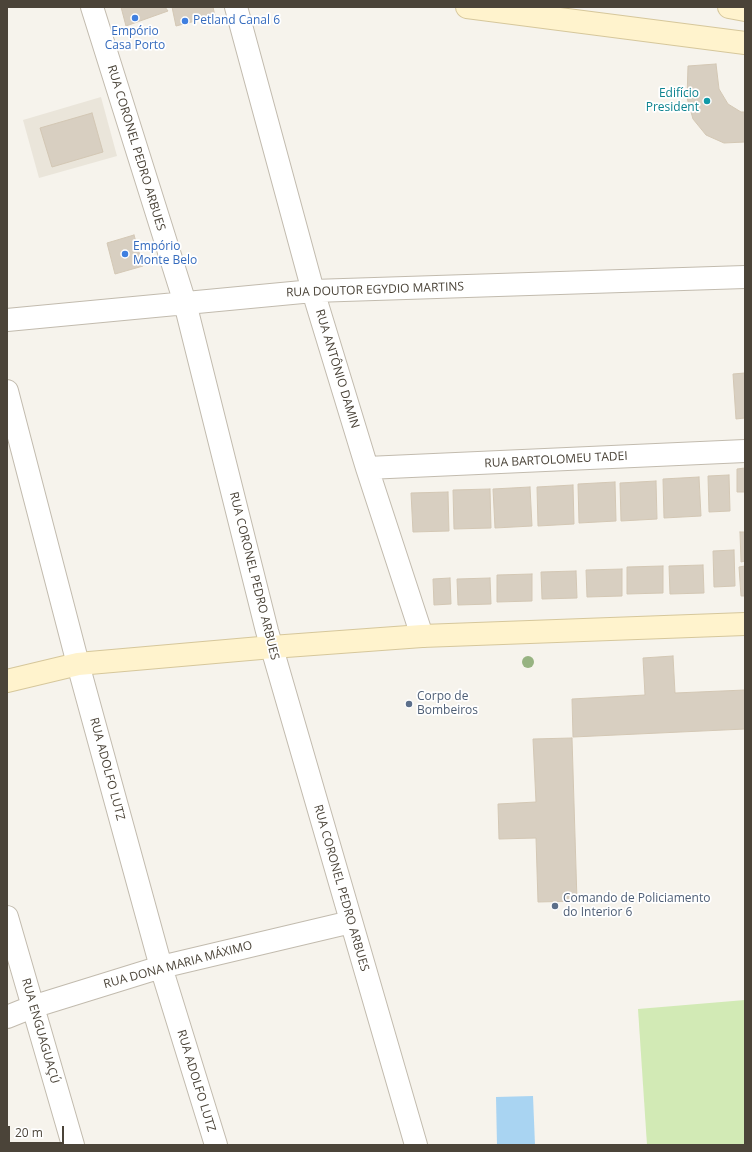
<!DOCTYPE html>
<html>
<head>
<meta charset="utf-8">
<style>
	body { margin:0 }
	#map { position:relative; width:752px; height:1152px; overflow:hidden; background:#f6f3ec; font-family:"Open Sans",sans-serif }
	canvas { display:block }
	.frame { position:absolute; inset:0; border:8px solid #4b4439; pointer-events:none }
	.scale { position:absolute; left:8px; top:1126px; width:56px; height:18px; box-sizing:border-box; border:2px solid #4b4439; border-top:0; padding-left:5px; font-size:12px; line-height:14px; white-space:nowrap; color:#4b4439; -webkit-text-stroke:3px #fff; paint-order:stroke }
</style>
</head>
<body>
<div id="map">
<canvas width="752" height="1152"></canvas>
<div class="frame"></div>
<div class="scale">20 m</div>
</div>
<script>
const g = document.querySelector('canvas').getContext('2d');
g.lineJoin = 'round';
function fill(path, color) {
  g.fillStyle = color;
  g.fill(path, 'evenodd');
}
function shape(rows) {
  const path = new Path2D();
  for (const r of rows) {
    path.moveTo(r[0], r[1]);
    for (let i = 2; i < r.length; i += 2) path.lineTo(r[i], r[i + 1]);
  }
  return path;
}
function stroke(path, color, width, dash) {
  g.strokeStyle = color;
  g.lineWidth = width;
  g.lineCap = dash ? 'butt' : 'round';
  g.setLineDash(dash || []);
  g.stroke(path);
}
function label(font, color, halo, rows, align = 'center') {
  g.font = font + ' "Open Sans",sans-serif';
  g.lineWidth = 3.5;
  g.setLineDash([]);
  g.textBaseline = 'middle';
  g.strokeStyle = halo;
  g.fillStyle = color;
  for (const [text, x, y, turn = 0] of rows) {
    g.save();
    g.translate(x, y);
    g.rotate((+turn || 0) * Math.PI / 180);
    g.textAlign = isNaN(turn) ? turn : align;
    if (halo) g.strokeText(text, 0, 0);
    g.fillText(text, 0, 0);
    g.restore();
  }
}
fill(shape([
	[101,97,117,156,39,178,23,120]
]), '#eae5da');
fill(shape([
	[745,1000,745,1145,647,1145,638,1009]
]), '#d2eab5');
fill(shape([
	[533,1096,535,1145,497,1145,496,1097]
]), '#a9d4f2');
const building = shape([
	[121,7,165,7,168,11,126,26,121,7],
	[172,7,213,7,215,16,176,26,172,7],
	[716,64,719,89,728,104,741,112,745,112,745,142,724,143,706,135,693,119,687,98,688,66,716,64],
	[92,113,103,152,52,167,40,128,92,113],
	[134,235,143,266,115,274,107,243,134,235],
	[745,373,745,418,736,419,733,374,745,373],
	[745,468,745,492,737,492,737,469,745,468],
	[729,475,730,511,709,512,708,476,729,475],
	[699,477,701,516,664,518,663,479,699,477],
	[656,481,657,519,621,521,620,483,656,481],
	[615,482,616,521,579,523,578,484,615,482],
	[573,485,574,524,538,526,537,487,573,485],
	[530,487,532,526,495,528,493,489,530,487],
	[490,489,491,528,454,529,453,490,490,489],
	[448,492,449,531,413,532,411,493,448,492],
	[740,532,745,532,745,561,741,562,740,532],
	[734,550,735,586,714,587,713,551,734,550],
	[703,565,704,593,670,594,669,566,703,565],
	[663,566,663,593,627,594,627,567,663,566],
	[745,566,745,596,741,596,739,567,745,566],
	[622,569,622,596,587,597,586,570,622,569],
	[576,571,577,598,542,599,541,572,576,571],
	[532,574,532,601,497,602,497,575,532,574],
	[450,578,451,604,434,605,433,579,450,578],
	[490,578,491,604,458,605,457,579,490,578],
	[673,656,675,693,745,690,745,729,573,737,572,699,645,695,643,658,673,656],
	[572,738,577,901,538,902,536,838,499,839,498,804,536,802,533,739,572,738]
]);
fill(building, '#d8cfc1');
stroke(building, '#d3c7b4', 1);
const street = shape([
	[92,7,185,303,267,631,416,1145],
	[236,7,313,291,367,468,422,636],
	[7,320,313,291,745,277],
	[7,391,78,664,161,967,216,1145],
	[367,468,745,451],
	[7,917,73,1145],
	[7,1017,32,1007,161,967,351,922]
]);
const secondary = shape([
	[467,7,745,43],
	[729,7,745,10],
	[7,681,78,664,272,647,422,636,745,624]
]);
stroke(street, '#c2bbae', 24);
stroke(secondary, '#d6c79b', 24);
stroke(street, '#fff', 22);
stroke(secondary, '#fff3cd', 22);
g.fillStyle = '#97b381';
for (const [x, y] of [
	[528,662]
]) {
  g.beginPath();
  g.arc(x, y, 6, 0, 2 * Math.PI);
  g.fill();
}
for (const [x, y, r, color] of [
	[135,18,4,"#3f7fe0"],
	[185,21,4,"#3f7fe0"],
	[707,101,4,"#0f9aa8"],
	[125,254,4,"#3f7fe0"],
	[409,704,4,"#5c6f8a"],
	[555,906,4,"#5c6f8a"]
]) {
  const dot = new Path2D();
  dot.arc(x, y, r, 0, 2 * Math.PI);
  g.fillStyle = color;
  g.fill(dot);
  stroke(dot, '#fff', 1.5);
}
label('12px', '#366cbe', '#fff', [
	["Petland Canal 6",193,21],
	["Empório",135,32,"center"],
	["Casa Porto",135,46,"center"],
	["Empório",133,247],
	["Monte Belo",133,261]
], 'left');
label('12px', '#0d838f', '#fff', [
	["Edifício",699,94],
	["President",699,108]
], 'right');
label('12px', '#4b4439', '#fff', [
	["RUA CORONEL PEDRO ARBUES",136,148,73],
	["RUA DOUTOR EGYDIO MARTINS",375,290,-2],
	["RUA ANTÔNIO DAMIN",337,369,73],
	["RUA BARTOLOMEU TADEI",556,460,-3],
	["RUA CORONEL PEDRO ARBUES",254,576,76],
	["RUA ADOLFO LUTZ",107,769,75],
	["RUA CORONEL PEDRO ARBUES",341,888,74],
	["RUA DONA MARIA MÁXIMO",178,965,-15],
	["RUA ENGUAGUAÇÚ",40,1031,74],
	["RUA ADOLFO LUTZ",196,1081,73]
]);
label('12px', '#4e5e75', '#fff', [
	["Corpo de",417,697],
	["Bombeiros",417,711],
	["Comando de Policiamento",563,899],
	["do Interior 6",563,913]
], 'left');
</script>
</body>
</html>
